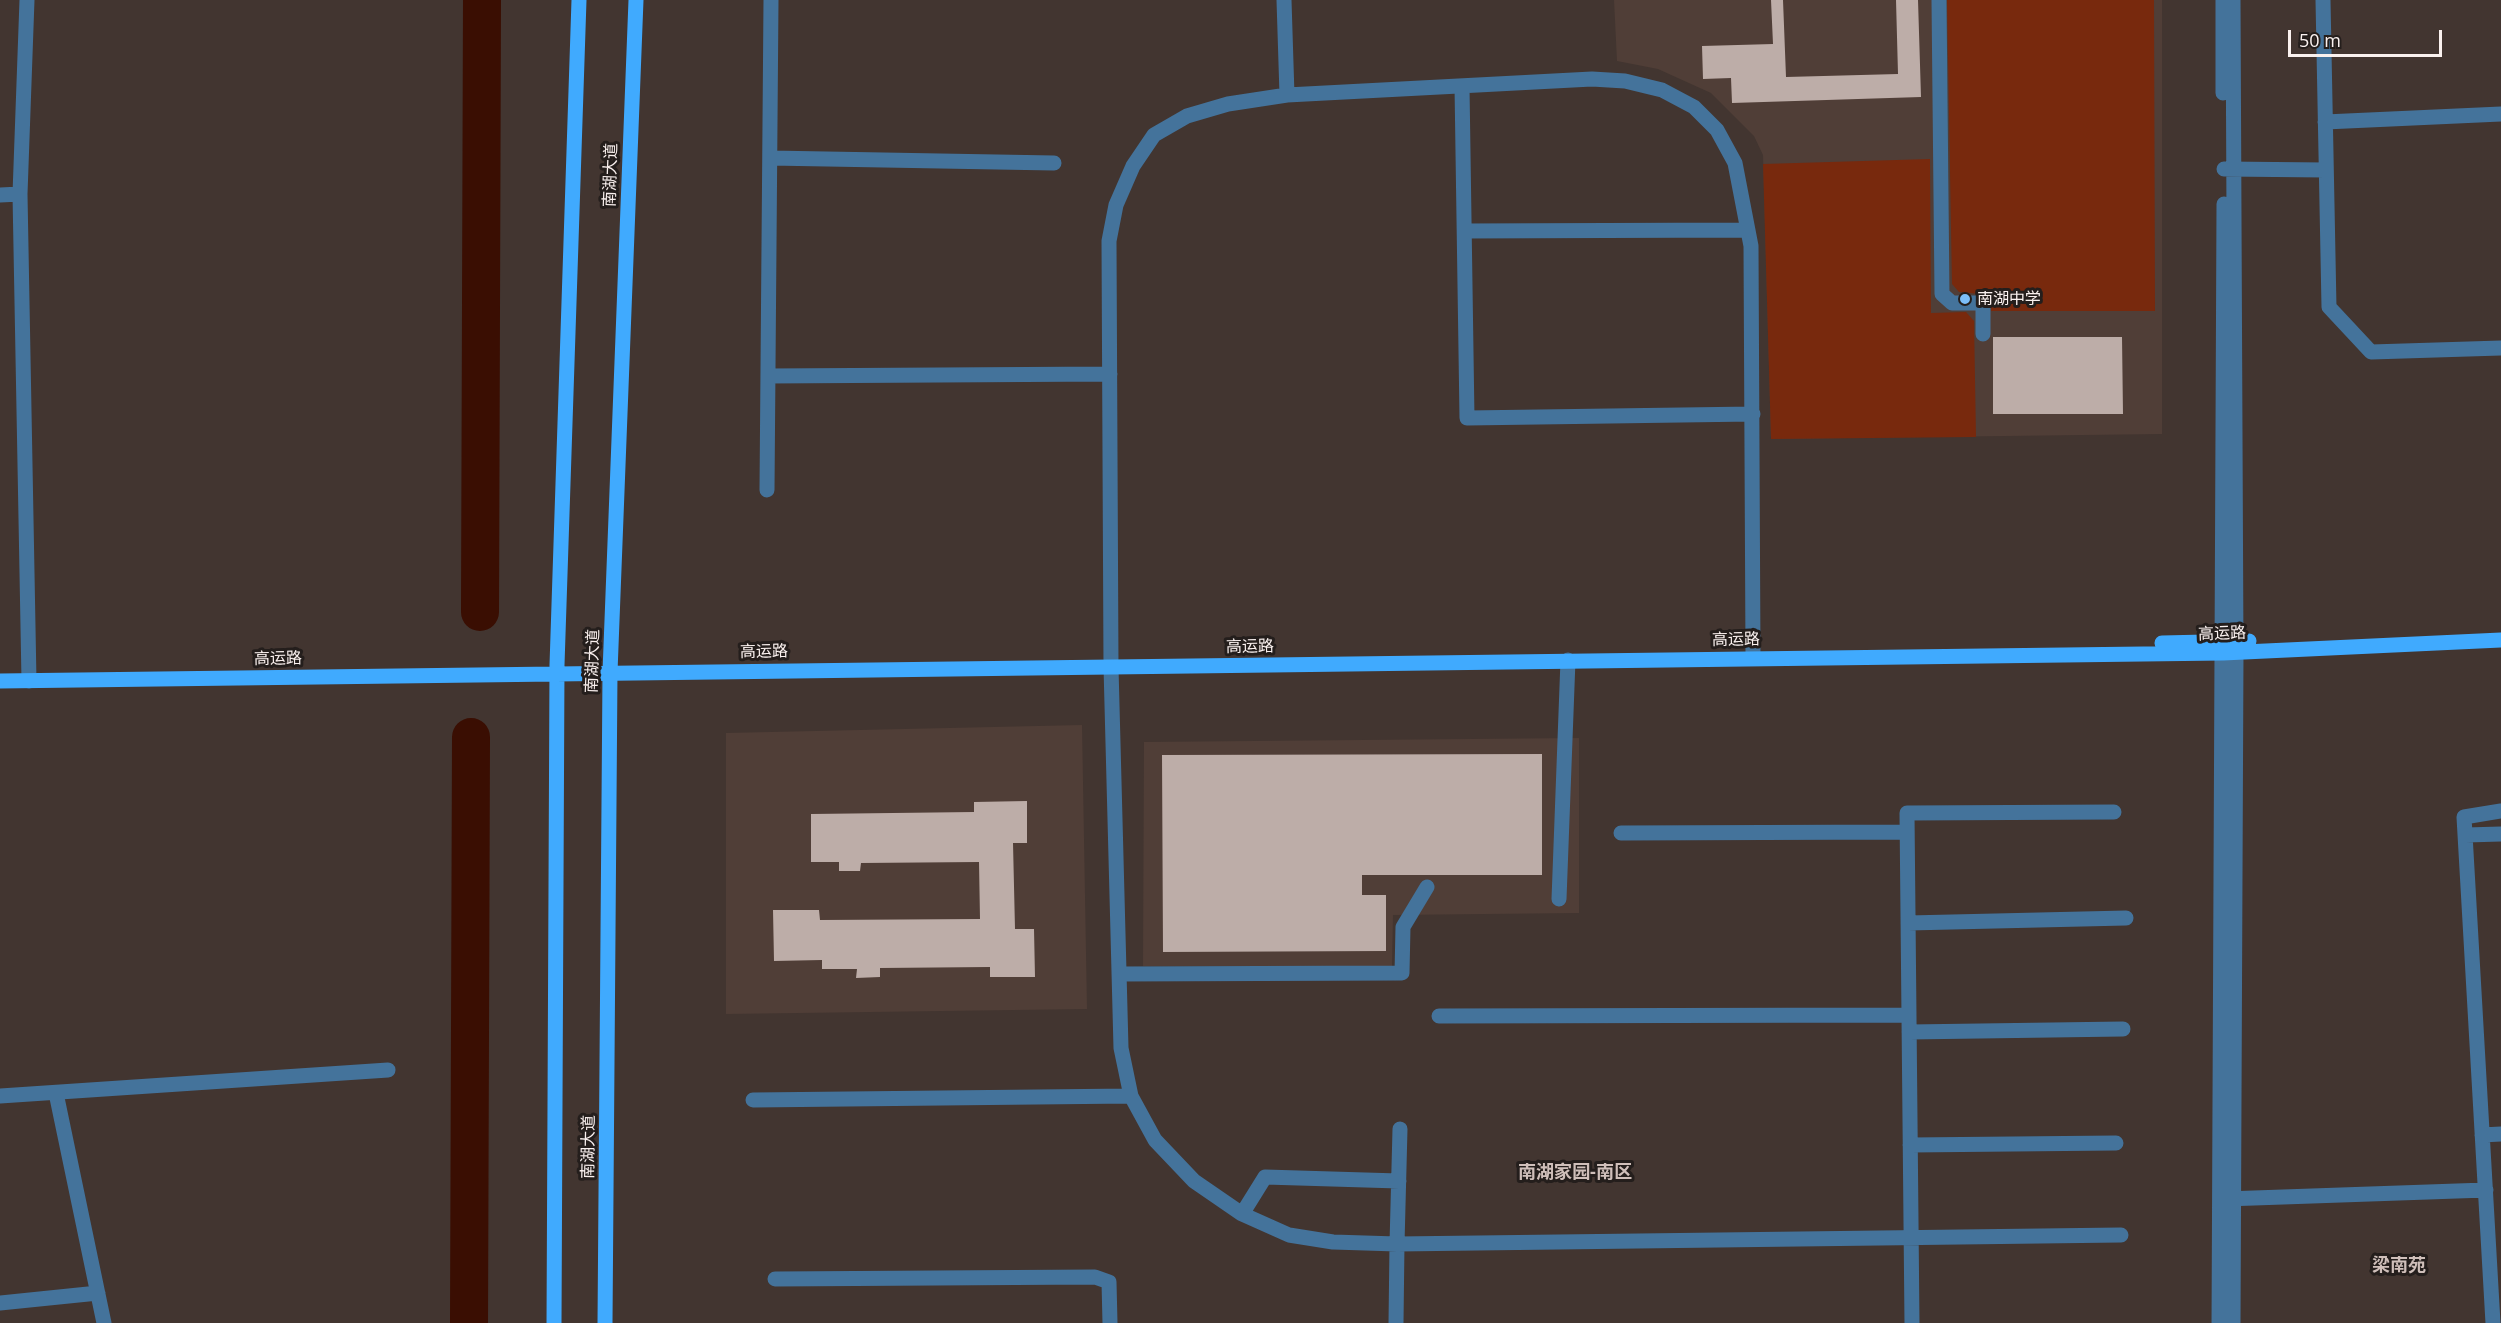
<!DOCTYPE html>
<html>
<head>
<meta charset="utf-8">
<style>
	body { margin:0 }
	#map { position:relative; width:2501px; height:1323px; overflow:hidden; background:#423530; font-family:"Open Sans",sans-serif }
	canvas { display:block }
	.scale { position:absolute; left:2288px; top:30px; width:154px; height:27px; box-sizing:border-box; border:3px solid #faf1ef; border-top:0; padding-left:8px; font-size:18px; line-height:21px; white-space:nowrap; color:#faf1ef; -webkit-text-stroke:4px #241e1c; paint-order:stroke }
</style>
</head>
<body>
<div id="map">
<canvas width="2501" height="1323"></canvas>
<div class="scale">50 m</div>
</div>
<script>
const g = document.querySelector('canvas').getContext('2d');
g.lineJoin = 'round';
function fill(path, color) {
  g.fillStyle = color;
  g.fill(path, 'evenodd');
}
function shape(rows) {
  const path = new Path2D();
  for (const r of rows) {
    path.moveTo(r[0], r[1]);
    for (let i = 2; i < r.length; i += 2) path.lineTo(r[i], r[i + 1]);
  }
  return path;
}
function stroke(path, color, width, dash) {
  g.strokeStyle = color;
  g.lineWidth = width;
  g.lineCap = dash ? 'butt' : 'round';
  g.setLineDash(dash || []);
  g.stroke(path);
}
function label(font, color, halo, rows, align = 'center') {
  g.font = font + ' "Open Sans","Noto Sans SC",sans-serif';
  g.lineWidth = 6;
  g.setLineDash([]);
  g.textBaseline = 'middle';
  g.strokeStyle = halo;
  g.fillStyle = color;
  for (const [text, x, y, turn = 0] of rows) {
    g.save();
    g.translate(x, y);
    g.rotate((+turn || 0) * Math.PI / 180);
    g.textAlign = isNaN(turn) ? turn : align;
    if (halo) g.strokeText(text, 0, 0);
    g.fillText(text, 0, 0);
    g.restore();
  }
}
fill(shape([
	[1614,0,2162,0,2162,434,1771,439,1763,155,1754,136,1711,93,1658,69,1617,61],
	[1082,725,1087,1009,726,1014,726,733],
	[1579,738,1579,913,1393,915,1392,966,1143,966,1144,742]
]), '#503e37');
fill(shape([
	[1947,0,2154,0,2155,311,1991,311,1990,295,1959,292,1952,284],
	[1930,159,1931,313,1966,312,1974,321,1976,437,1771,439,1763,164]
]), '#78290d');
stroke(shape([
	[480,612,482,0],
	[469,1323,471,737]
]), '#3a0e02', 38);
fill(shape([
	[1771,0,1783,0,1786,77,1898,74,1896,0,1918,0,1921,97,1732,103,1731,78,1703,79,1702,46,1773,44],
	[1993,337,2122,337,2123,414,1993,414],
	[1542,754,1542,875,1362,875,1362,895,1386,895,1386,951,1163,952,1162,755],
	[1027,801,1027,843,1013,843,1015,929,1034,929,1035,977,990,977,990,967,880,968,880,977,856,978,857,969,822,969,822,960,774,961,773,910,819,910,820,920,980,919,979,862,861,863,860,871,839,871,839,862,811,862,811,814,974,812,974,802]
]), '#bdada8');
stroke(shape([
	[27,0,20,194,29,681],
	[1284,0,1287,95,1228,104,1187,116,1154,135,1133,166,1116,205,1109,241,1111,667,1121,1048,1131,1096,1155,1140,1194,1181,1242,1214,1289,1235,1333,1242,1397,1244,1396,1323],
	[1939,0,1942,294,1952,303,1983,303,1983,334],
	[2223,0,2223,93],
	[2233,0,2236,652,2233,1323],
	[2323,0,2329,307,2371,352,2501,348],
	[1462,86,1467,418,1753,414],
	[1287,95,1592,79,1625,81,1662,90,1694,107,1717,130,1735,163,1751,246,1753,658],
	[2325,122,2501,114],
	[770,158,1054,163],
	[2224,169,2326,170],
	[0,195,20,194],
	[1465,231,1748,230],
	[768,376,1110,374],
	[767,490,771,0],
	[1621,833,1907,832],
	[2466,835,2501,834],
	[1559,899,1568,660],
	[1908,923,2126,918],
	[1119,974,1402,973,1403,927,1427,887],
	[1439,1016,1909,1015],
	[1909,1032,2123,1029],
	[56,1093,104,1323],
	[0,1096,388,1070],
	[753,1100,1131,1096],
	[1400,1129,1397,1244,2121,1235],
	[2482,1135,2501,1134],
	[1910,1145,2116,1143],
	[2225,1199,2486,1190],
	[1242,1214,1265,1177,1399,1181],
	[775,1279,1095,1277,1109,1282,1110,1323],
	[0,1303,98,1293],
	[1912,1323,1907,813,2114,812],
	[2219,1323,2224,204],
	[2493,1323,2464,817,2501,811]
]), '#44739b', 15);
stroke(shape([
	[2162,643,2249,641],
	[0,681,2223,653,2501,640],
	[554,1323,557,665,579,0],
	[605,1323,610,672,636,0]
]), '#40aafe', 15);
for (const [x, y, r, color] of [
	[1965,299,6,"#7cbef9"]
]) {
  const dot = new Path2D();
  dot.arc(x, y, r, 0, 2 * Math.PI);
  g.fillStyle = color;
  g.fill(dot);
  stroke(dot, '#241e1c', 2);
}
label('16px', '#faf1ef', '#241e1c', [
	["南湖大道",611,175,-88],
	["高运路",2222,634,-2],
	["高运路",1736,640,-1],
	["高运路",1250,647,-1],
	["高运路",764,652,-1],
	["高运路",278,659,-1],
	["南湖大道",593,661,-88],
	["南湖大道",589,1147,-89]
]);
label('16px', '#faf1ef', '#241e1c', [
	["南湖中学",1977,299]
], 'left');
label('bold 18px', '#cfbfba', '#241e1c', [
	["南湖家园-南区",1575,1173],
	["梁南苑",2399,1266]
]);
</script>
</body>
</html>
